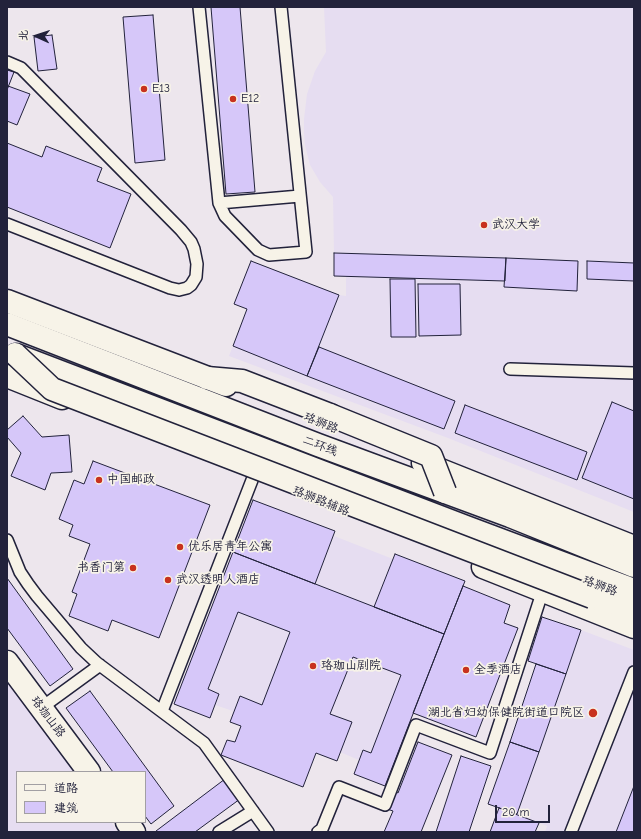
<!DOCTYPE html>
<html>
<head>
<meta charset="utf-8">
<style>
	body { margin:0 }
	#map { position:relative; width:641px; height:839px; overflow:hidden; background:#ede6ed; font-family:"Comic Neue","LXGW WenKai TC",sans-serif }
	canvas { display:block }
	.frame { position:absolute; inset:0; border:8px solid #22223b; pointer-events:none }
	.legend { position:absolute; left:16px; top:771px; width:130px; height:52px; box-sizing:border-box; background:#f7f3e8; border:1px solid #a29fa3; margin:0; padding:5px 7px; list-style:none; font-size:12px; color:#22223b }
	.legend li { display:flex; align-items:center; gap:8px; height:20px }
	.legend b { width:20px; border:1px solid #a29fa3 }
	.north { position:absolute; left:16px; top:16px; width:40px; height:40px; -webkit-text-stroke:3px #f7f3e8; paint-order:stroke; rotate:273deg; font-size:11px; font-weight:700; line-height:16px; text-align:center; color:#22223b }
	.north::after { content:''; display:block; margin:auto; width:14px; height:18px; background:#22223b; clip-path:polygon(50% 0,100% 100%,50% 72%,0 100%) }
	.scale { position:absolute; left:495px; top:805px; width:55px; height:18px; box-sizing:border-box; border:2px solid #22223b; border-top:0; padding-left:5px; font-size:12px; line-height:14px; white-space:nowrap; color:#22223b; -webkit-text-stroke:3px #f7f3e8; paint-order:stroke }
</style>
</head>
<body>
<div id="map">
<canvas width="641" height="839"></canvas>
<div class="frame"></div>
<ul class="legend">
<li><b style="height:5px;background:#f7f3e8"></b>道路</li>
<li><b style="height:11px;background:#d6c7f9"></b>建筑</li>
</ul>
<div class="north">北</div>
<div class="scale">20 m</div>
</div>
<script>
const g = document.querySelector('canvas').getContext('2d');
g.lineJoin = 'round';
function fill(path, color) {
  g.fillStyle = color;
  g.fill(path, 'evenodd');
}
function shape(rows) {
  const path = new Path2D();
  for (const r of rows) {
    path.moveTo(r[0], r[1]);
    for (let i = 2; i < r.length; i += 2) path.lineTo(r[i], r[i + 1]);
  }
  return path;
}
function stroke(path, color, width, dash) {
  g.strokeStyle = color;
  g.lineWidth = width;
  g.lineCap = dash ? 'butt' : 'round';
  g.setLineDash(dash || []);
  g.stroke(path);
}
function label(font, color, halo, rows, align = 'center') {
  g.font = font + ' "Comic Neue","LXGW WenKai TC",sans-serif';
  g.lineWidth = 3.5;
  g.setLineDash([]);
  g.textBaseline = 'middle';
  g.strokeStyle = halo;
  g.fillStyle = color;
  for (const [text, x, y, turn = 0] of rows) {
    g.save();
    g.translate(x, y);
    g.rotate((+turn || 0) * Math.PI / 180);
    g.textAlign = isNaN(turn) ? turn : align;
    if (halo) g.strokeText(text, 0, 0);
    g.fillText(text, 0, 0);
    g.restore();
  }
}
fill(shape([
	[324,7,634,7,634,512,448,438,229,356,247,309,234,304,251,261,339,295,346,296,346,276,334,276,334,253,333,197,320,182,310,165,305,145,304,132,304,119,307,94,315,71,326,52],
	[334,536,393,559,375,607,444,634,385,786,354,774,359,760,340,752,337,761,316,753,303,787,221,755,227,740,235,742,241,726,230,722,233,711,215,705,210,718,174,704,233,552,315,583],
	[581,630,634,650,634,832,545,832,547,826,517,814],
	[7,682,74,772,17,772,17,822,111,822,118,832,7,832]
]), '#e6ddf1');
const building = shape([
	[211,7,240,7,255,192,226,194,211,7],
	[153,15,165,160,135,163,123,17,153,15],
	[52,35,57,69,38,71,34,37,52,35],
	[7,70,14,72,7,90,7,70],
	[8,86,30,94,17,125,7,121,7,90,8,86],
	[7,143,42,157,46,146,102,168,97,181,131,194,110,248,7,207,7,143],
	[334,253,506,258,505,281,334,276,334,253],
	[506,258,578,261,577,291,504,287,506,258],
	[251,261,339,295,307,376,233,346,247,309,234,304,251,261],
	[587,261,634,263,634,281,587,279,587,261],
	[390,279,415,279,416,337,391,337,390,279],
	[418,284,460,284,461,335,419,336,418,284],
	[319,347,455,401,444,429,307,376,319,347],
	[612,402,634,411,634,499,582,478,612,402],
	[465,405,587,452,577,480,455,433,465,405],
	[23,416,42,437,69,435,72,472,51,473,45,490,11,476,21,453,7,437,7,430,23,416],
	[93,461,210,505,159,638,112,620,108,631,69,616,77,594,72,592,90,544,69,536,73,525,59,519,74,480,84,484,93,461],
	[253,500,335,531,315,584,233,552,253,500],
	[233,552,444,634,385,786,354,774,363,750,371,753,401,675,353,657,330,714,352,722,337,761,316,753,303,787,221,755,227,740,235,742,241,726,230,722,240,696,262,705,290,632,238,612,208,689,219,694,210,718,174,704,233,552],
	[395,554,465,581,444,634,374,607,395,554],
	[7,578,73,669,50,686,7,628,7,578],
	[463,586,510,605,504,623,518,628,476,737,413,713,463,586],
	[542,617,581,630,566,674,528,661,542,617],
	[536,664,566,674,539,752,510,742,536,664],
	[90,691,174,806,151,824,145,816,145,772,113,772,66,708,90,691],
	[418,742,452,755,421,832,384,832,393,811,387,809,394,791,398,793,418,742],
	[510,742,539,752,517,814,488,804,510,742],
	[461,756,491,766,469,832,436,832,461,756],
	[225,779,240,799,195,832,157,832,156,831,225,779],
	[634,786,634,832,616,832,634,786],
	[499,808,539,823,535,832,490,832,499,808]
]);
fill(building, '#d6c7f9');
stroke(building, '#22223b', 1);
const lane = shape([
	[199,7,219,203,225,216,258,250,269,255,306,252,281,7],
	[7,62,21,68,181,230,191,242,194,249,197,264,196,277,191,285,187,288,179,290,170,288,7,224],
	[219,203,300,196],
	[510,369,634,373],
	[7,540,20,572,28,584,37,596,81,648,97,663,204,743,268,832],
	[41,708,100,665],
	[162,711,254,475],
	[219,832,253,811],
	[318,832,322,829,339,787,385,805,416,725,490,753,543,590],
	[571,832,634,672]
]);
const street = shape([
	[7,376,62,398],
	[483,567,634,627],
	[7,662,89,772],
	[127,822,134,832]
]);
const primary = shape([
	[7,301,226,385],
	[423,463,634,547]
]);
const highway = shape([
	[7,324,318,445,510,516,634,566],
	[16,355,466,527,634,590],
	[207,378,242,381,330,415],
	[592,597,608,602,634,605]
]);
stroke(lane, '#22223b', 14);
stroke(street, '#22223b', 25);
stroke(primary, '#22223b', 25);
stroke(highway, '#22223b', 25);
stroke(lane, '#f7f3e8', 11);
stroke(street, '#f7f3e8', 22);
stroke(primary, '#f7f3e8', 22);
stroke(highway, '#f7f3e8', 22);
const highwayBridge = shape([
	[15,354,52,389,592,597],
	[330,415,431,456,445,492]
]);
stroke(highwayBridge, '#22223b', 25, []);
stroke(highwayBridge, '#f7f3e8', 22);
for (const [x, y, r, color] of [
	[144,89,4,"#c8321e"],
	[233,99,4,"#c8321e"],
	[484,225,4,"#c8321e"],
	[99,480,4,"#c8321e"],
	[180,547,4,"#c8321e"],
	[133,568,4,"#c8321e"],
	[168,580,4,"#c8321e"],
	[313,666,4,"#c8321e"],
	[466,670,4,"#c8321e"],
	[593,713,5,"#c8321e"]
]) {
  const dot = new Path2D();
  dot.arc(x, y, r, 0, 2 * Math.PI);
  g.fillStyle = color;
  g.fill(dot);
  stroke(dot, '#f7f3e8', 1.5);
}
label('12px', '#22223b', '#f7f3e8', [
	["E13",152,89],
	["E12",241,99],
	["武汉大学",492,225],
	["中国邮政",107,480],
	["优乐居青年公寓",188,547],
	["书香门第",125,568,"right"],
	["武汉透明人酒店",176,580],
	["珞珈山剧院",321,666],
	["全季酒店",474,670],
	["湖北省妇幼保健院街道口院区",584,713,"right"]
], 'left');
label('12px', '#22223b', '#f7f3e8', [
	["珞狮路",321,423,22],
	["二环线",320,446,21],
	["珞狮路辅路",321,501,22],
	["珞狮路",600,586,21],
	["珞珈山路",48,717,53]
]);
</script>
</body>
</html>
